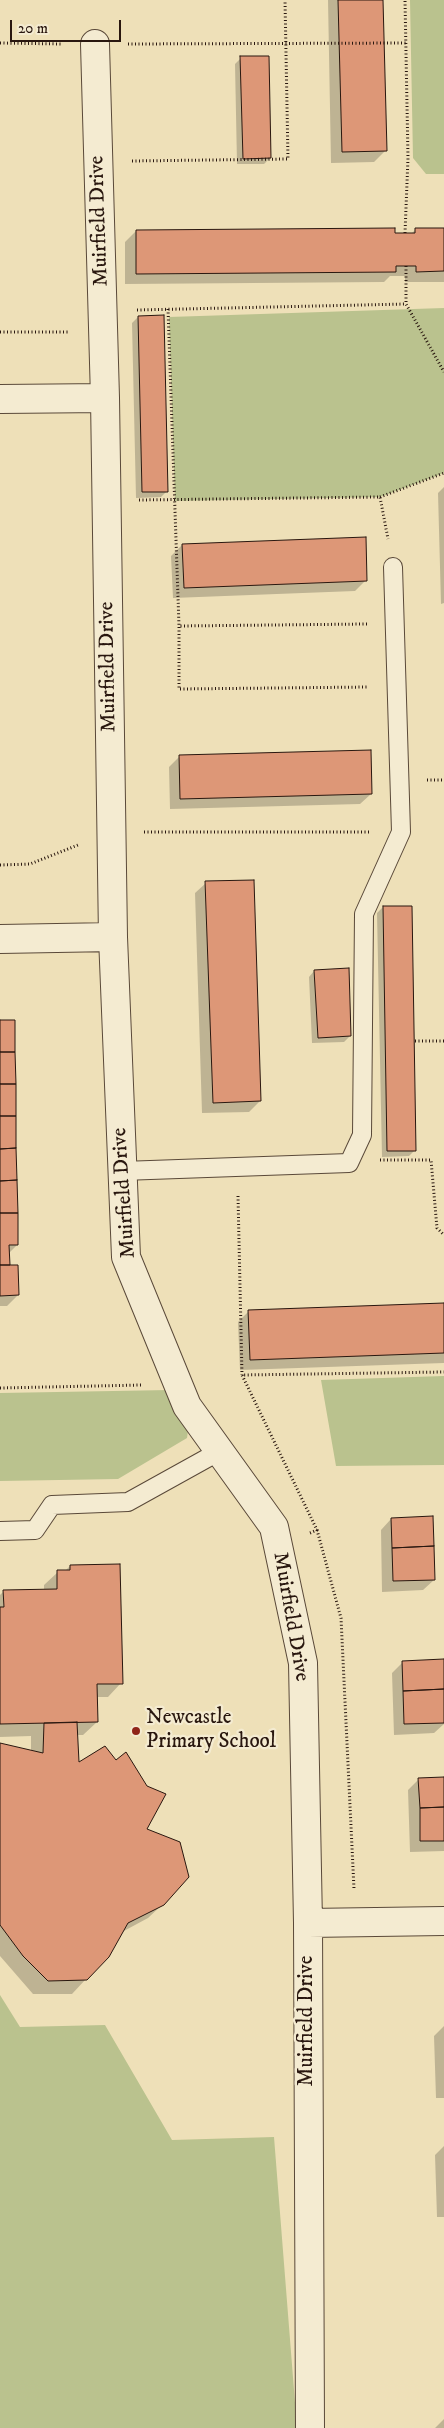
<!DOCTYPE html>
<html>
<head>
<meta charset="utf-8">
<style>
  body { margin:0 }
  #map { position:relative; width:444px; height:2428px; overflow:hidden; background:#eee0b8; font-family:"IM FELL DW Pica",serif }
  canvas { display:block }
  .scale { position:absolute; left:10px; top:20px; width:111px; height:22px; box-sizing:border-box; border:2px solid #29170f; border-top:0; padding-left:6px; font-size:15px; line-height:18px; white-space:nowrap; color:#29170f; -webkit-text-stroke:4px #f4ebd1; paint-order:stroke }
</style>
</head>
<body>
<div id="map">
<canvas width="444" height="2428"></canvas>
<div class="scale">20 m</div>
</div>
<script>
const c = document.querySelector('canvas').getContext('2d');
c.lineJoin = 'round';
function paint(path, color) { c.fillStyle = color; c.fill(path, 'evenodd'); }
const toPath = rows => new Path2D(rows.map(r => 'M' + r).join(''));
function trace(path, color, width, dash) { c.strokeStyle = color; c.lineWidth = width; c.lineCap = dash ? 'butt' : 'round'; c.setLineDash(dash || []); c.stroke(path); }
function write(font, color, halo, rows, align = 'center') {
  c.font = font + ' "IM FELL DW Pica",serif'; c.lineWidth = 4.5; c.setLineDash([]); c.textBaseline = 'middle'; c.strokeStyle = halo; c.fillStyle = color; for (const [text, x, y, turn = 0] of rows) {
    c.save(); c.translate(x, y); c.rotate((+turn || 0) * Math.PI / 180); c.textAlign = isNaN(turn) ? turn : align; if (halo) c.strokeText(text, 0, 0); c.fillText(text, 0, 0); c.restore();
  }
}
const green = toPath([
  [410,0,444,0,444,174,426,174,413,158],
  [444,308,444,473,380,497,175,501,169,317],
  [444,1376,444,1465,336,1466,321,1380],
  [170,1390,189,1424,187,1438,118,1479,0,1481,0,1393],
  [0,1995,20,2027,105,2025,172,2140,274,2137,297,2428,0,2428]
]);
const shadow = toPath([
  [328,0,381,0,385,151,374,162,331,163],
  [241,58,270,158,264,164,237,164,235,64],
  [416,229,444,229,444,282,405,282,405,276,390,276,384,282,125,284,125,242,136,231,393,234,411,234],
  [138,317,167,491,161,497,136,498,132,323],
  [444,487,444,603,441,604,438,493],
  [182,545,366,580,355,591,173,598,171,556],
  [180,756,371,794,360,804,170,809,169,767],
  [206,883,260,1101,249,1112,202,1113,195,893],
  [383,907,415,1150,409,1156,382,1157,377,913],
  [314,971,350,1036,344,1042,312,1043,309,977],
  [0,1021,17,1245,8,1254,8,1266,18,1295,7,1306,0,1306],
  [444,1304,444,1363,240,1370,238,1322,249,1311],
  [391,1519,434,1580,423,1590,382,1592,381,1530],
  [70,1566,121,1683,108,1697,96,1697,97,1722,83,1735,77,1735,78,1764,145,1830,163,1904,148,1918,122,1932,86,1979,72,1994,33,1994,0,1956,0,1744,31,1751,31,1736,0,1737,0,1595,4,1591,44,1590,44,1585,58,1572,65,1571],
  [403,1662,444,1690,444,1724,434,1733,394,1735,392,1673],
  [444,1778,444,1851,410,1852,408,1790,419,1779],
  [444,2026,444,2098,436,2098,434,2036],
  [444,2146,444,2217,437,2217,435,2155],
  [444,2419,444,2428,435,2428]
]);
const building = toPath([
  [338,0,383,0,387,151,342,152,338,0],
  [240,56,269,56,271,158,243,159,240,56],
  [395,228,395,233,415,233,415,228,444,228,444,271,416,272,416,266,396,266,396,272,136,274,136,230,395,228],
  [164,315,168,492,142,492,138,316,164,315],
  [366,537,367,581,184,588,182,544,366,537],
  [371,750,372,794,180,799,179,755,371,750],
  [254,880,261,1101,213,1103,205,881,254,880],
  [383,906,412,906,416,1151,387,1151,383,906],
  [349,968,351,1036,318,1038,314,970,349,968],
  [0,1020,15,1020,15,1052,0,1052,0,1020],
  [0,1052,15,1052,16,1084,0,1084,0,1052],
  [0,1084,16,1084,16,1116,0,1116,0,1084],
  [0,1116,16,1116,16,1148,0,1149,0,1116],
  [16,1148,17,1180,0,1181,0,1149,16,1148],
  [17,1180,18,1213,0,1213,0,1181,17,1180],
  [0,1213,18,1213,18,1245,9,1245,10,1265,0,1265,0,1213],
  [0,1265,18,1265,19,1295,0,1296,0,1265],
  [444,1303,444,1353,250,1360,248,1310,444,1303],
  [433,1516,434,1546,392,1548,391,1518,433,1516],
  [434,1546,435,1580,393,1581,392,1548,434,1546],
  [120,1564,123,1684,97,1684,98,1722,0,1724,0,1607,4,1607,3,1590,57,1589,57,1570,70,1570,70,1565,120,1564],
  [444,1659,444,1689,403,1691,402,1661,444,1659],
  [444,1689,444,1723,404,1724,403,1691,444,1689],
  [77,1722,79,1762,105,1746,116,1760,126,1752,147,1786,166,1794,147,1829,180,1842,189,1877,164,1905,128,1923,109,1957,87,1980,48,1981,23,1956,0,1925,0,1743,43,1753,44,1723,77,1722],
  [444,1777,444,1807,420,1808,418,1778,444,1777],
  [444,1807,444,1841,420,1841,420,1808,444,1807]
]);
const path = toPath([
  [0,43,62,44],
  [128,44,406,43],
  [132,161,288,159,285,0],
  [405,233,408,158,405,0],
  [406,266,406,304,444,372],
  [168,309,179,626],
  [137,310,406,304],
  [0,332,69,332],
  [380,497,444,473],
  [139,500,380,497,388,539],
  [367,624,179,626,179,689,369,687],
  [427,780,444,780],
  [144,832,370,832],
  [0,865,30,864,78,845],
  [415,1041,444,1041],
  [380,1160,431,1160,437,1228,444,1235],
  [238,1196,242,1375],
  [0,1388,142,1385],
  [317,1530,341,1618,354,1889],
  [310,1533,317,1530,242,1375,444,1372]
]);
const service = toPath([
  [122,1171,349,1163,362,1135,364,914,401,832,393,567],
  [0,1531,35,1530,52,1505,128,1502,220,1451]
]);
const minor = toPath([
  [95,44,105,398,113,937,126,1257,187,1406,274,1527,303,1663,308,1923,310,2428],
  [0,399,105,398],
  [0,939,113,937],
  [308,1923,444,1921]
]);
const markers = [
  [136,1731,5,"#8f2418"]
];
const streetNames = [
  ["Muirfield Drive",100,221,-92],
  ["Muirfield Drive",109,667,-91],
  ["Muirfield Drive",125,1193,-94],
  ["Muirfield Drive",290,1617,80],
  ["Muirfield Drive",308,2021,-90]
];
const poiNames = [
  ["Newcastle",146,1719],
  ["Primary School",146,1743]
];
paint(green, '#bac28e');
paint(shadow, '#0003');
paint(building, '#dd9777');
trace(building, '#29170f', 1);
trace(service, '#5a4939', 20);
trace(minor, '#5a4939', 30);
trace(path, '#29170f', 3, [1, 2.5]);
trace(service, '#f4ebd1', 18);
trace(minor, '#f4ebd1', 28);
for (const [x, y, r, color] of markers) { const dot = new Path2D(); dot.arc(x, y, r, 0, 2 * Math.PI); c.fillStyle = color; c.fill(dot); trace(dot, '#f4ebd1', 2); }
write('21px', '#29170f', '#f4ebd1', streetNames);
write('21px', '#29170f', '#f4ebd1', poiNames, 'left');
</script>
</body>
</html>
